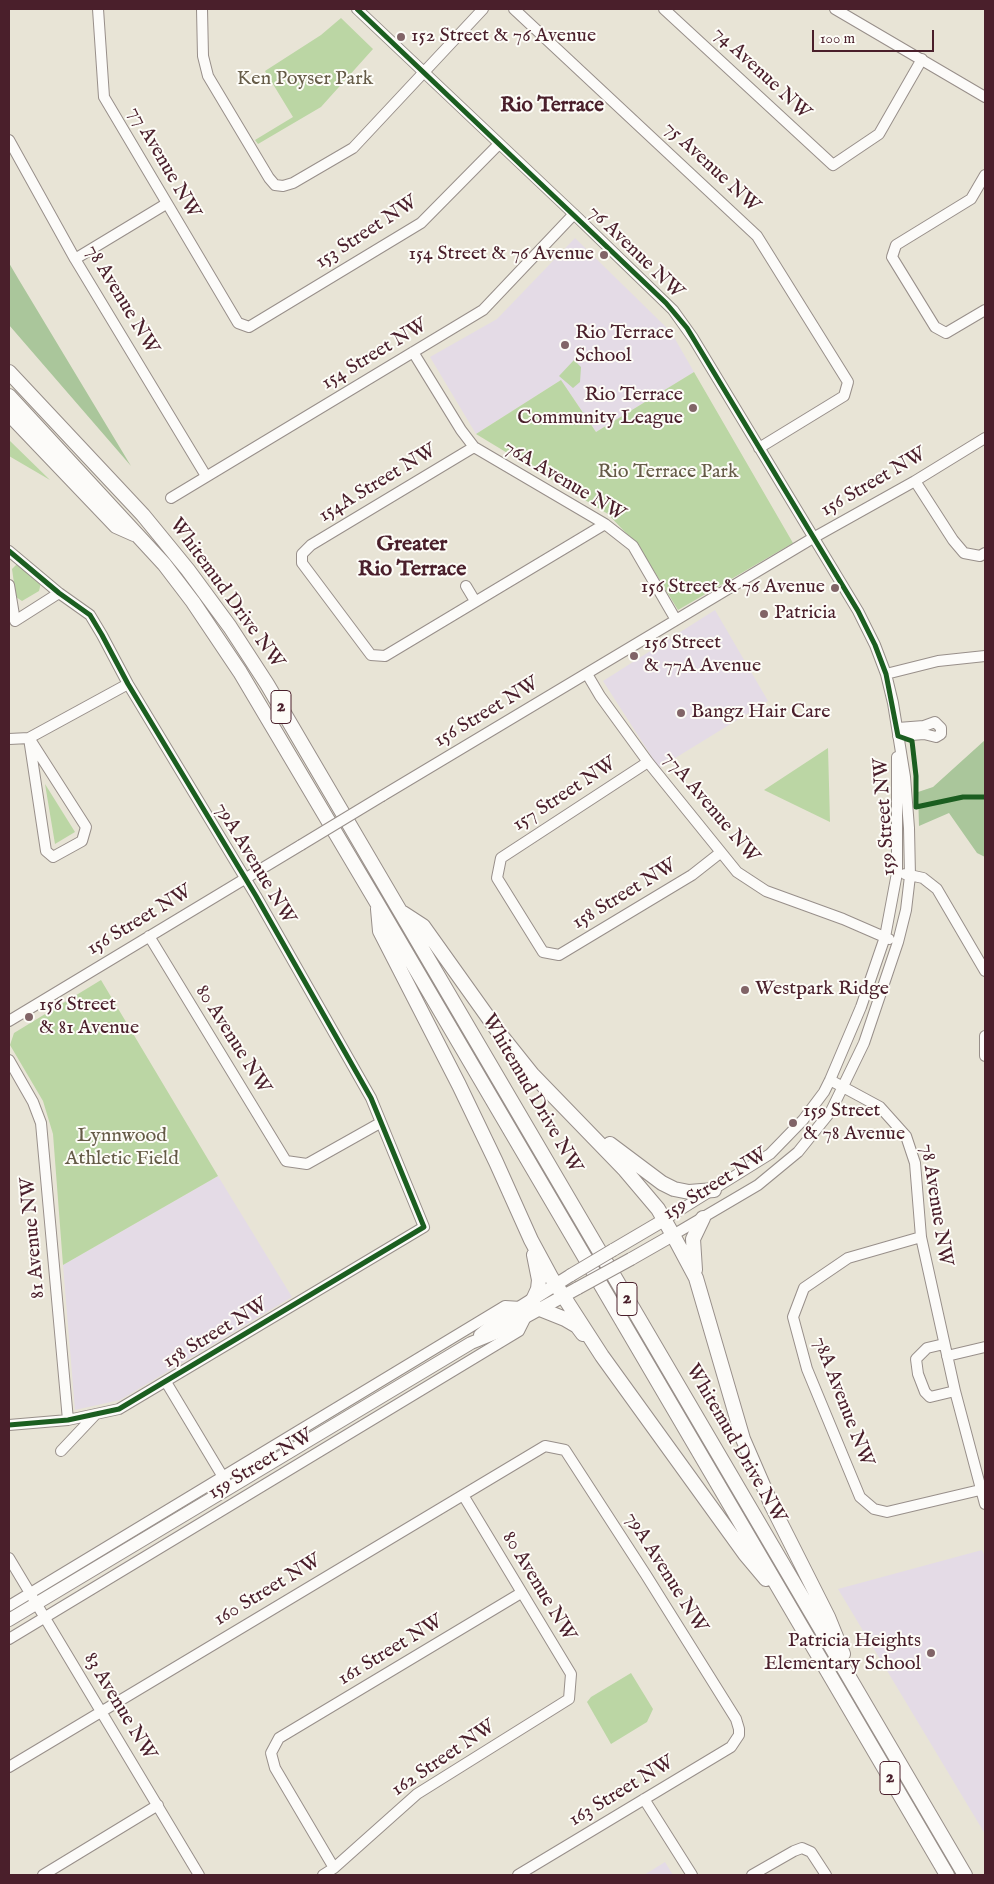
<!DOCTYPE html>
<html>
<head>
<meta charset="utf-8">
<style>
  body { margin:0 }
  #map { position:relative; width:994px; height:1884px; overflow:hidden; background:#e8e4d6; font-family:"IM FELL English",serif }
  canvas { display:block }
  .frame { position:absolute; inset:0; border:10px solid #4a1f2b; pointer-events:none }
  .scale { position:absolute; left:812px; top:30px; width:122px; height:22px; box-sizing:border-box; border:2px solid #4a1f2b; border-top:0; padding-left:6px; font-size:15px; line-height:18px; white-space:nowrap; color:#4a1f2b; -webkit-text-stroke:4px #fdfcf7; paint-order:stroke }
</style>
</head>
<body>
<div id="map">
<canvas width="994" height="1884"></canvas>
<div class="frame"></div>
<div class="scale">100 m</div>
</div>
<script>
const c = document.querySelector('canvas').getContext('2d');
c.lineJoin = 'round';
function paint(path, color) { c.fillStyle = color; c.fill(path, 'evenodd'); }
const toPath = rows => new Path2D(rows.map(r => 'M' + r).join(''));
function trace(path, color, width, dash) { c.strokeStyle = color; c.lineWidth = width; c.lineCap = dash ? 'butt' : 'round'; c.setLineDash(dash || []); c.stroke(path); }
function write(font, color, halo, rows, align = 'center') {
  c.font = font + ' "IM FELL English",serif'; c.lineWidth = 4; c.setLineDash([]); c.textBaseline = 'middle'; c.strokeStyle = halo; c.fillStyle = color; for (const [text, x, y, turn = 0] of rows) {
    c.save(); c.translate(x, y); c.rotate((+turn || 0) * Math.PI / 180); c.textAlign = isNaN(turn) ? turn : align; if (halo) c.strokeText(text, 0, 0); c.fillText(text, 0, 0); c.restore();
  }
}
const built = toPath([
  [575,238,671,332,694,372,596,432,561,380,476,434,430,357,497,319],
  [715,610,768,701,659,768,603,681],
  [218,1176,292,1297,120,1400,75,1410,63,1265],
  [982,1550,985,1557,985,1834,838,1589],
  [665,1862,673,1875,644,1875]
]);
const green = toPath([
  [341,18,373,49,321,107,258,144,255,140,293,117,265,71,321,35],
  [574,360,581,367,580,382,573,388,559,376],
  [694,372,793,543,678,610,640,548,608,514,476,434,561,380,596,432],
  [9,440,50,480,9,456],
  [21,564,41,583,39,591,22,601,16,597,12,569,16,565],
  [828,748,830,822,764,790],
  [45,784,75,832,55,844],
  [101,980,218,1176,63,1265,53,1134,43,1101,10,1045,14,1033],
  [631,1673,653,1709,647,1722,611,1744,587,1702,591,1697]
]);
const forest = toPath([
  [9,263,19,280,131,466,9,325],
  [985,740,985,857,977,853,949,813,919,826,918,792,933,787]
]);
const minor = toPath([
  [98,9,104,97,238,323,249,327,421,223,499,144],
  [202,9,203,56,208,76,269,178,275,185,283,186,293,183,353,148,483,9],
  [357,9,578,218,673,310,693,338,858,611,875,645,886,674,893,703,905,777,909,828,910,876,906,910,898,942,864,1043,831,1111,798,1152,758,1185,673,1235],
  [514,9,757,236,848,382,844,396,759,448],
  [664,9,833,165,879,134,922,59],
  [835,9,985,97],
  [9,140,75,259,206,476],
  [985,175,971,199,896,245,892,257,935,327,946,333,985,310],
  [75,259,166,204],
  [413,352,461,430,474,447,605,524,633,546,676,620],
  [474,447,311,545,302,554,302,563,371,655,385,656,605,524],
  [915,481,953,540,964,553,980,556,985,553],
  [171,498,483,310,574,214],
  [9,551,59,593,90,615,102,635,128,684,256,896,371,1098,424,1227,119,1409,68,1420,9,1425],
  [9,585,15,621,59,593],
  [466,586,475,601],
  [587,674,600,696,648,762,737,872,766,891,843,919,889,939],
  [886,674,938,661,985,656],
  [898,728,924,726,935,722,941,728,941,734,936,737,924,734,898,736],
  [29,738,86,827,82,841,53,857,46,851,29,738],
  [9,739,29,738,128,684],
  [648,762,501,858,497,878,543,952,559,955,692,875,720,853],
  [382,796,813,538,915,481,985,438],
  [905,874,923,878,937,889,985,971],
  [149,936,286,1161,307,1164,380,1123],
  [9,1021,301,845],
  [985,1036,985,1056],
  [9,1060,33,1102,41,1123,68,1420],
  [830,1080,880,1107,906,1136,915,1163,921,1237,955,1391,985,1504],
  [664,1220,770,1154,803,1120,824,1092,830,1080,861,1007,885,937,897,873,897,757],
  [921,1237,848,1258,804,1288,793,1317,807,1369,860,1497,874,1509,887,1512,980,1490],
  [944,1344,927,1348,916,1359,918,1374,925,1392,930,1397,955,1391],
  [947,1356,985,1347],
  [166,1382,226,1482],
  [61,1451,95,1415],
  [9,1558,199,1875],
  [9,1606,505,1306,521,1307],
  [9,1639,519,1331,526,1317],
  [9,1767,545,1446,565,1450,646,1575,736,1719,739,1729,739,1735,731,1747,518,1875],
  [644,1799,692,1875],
  [334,1868,275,1768,271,1753,279,1738,521,1593],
  [43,1875,158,1805],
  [323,1875,334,1868,417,1794,569,1699,571,1674,463,1495],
  [752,1875,794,1851,802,1848,811,1852,826,1875]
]);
const major = toPath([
  [613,1250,664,1220],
  [631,1259,673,1235],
  [480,1335,492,1325,571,1275],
  [9,1620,471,1343,498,1332,578,1288]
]);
const highway = toPath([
  [9,372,143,515,188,570,230,627,267,684,965,1875],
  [9,396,164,564,193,602,240,672,377,903,947,1875],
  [9,414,116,526,134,534],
  [378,909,380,931,459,1085,496,1162,531,1240,551,1277,602,1356,745,1554,766,1579],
  [403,913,423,926,500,1034,532,1074,625,1170,658,1209,673,1235,696,1278,743,1439,772,1506,828,1617,843,1654],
  [610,1144,662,1183,674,1189,689,1192,714,1190],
  [695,1270,693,1239,703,1218],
  [533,1300,538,1289,539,1280,534,1255],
  [540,1309,565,1319,577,1326,583,1334]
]);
const minorBridge = toPath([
  [301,845,382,796]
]);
const majorBridge = toPath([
  [571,1275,613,1250],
  [578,1288,631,1259]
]);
const cycleway = toPath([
  [357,9,666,303,687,328,858,611,875,645,886,674,898,736,912,741,916,776,916,807,963,797,985,797],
  [9,551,59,593,90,615,102,635,128,684,256,896,371,1098,424,1227,119,1409,68,1420,9,1425]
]);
const markers = [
  [401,37,5,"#816467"],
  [604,255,5,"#816467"],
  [565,345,5,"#816467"],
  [693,408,5,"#816467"],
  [835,588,5,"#816467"],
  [764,614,5,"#816467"],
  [634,656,5,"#816467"],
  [681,713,5,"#816467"],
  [745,990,5,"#816467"],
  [29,1017,5,"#816467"],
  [793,1123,5,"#816467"],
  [931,1653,5,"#816467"]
];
const shields = [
  [281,707,20],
  [627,1299,20],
  [890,1778,20]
];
const shieldNames = [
  ["2",281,707],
  ["2",627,1299],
  ["2",890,1778]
];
const poiNames = [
  ["152 Street & 76 Avenue",411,37],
  ["154 Street & 76 Avenue",594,255,"right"],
  ["Rio Terrace",575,334],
  ["School",575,357],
  ["Rio Terrace",683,396,"right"],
  ["Community League",683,419,"right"],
  ["156 Street & 76 Avenue",825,588,"right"],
  ["Patricia",774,614],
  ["156 Street",644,644],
  ["& 77A Avenue",644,667],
  ["Bangz Hair Care",691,713],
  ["Westpark Ridge",755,990],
  ["156 Street",39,1006],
  ["& 81 Avenue",39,1029],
  ["159 Street",803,1112],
  ["& 78 Avenue",803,1135],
  ["Patricia Heights",921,1642,"right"],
  ["Elementary School",921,1665,"right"]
];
const streetNames = [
  ["74 Avenue NW",761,74,43],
  ["77 Avenue NW",163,163,60],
  ["75 Avenue NW",711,168,43],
  ["153 Street NW",367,233,-33],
  ["76 Avenue NW",635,253,44],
  ["78 Avenue NW",121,300,59],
  ["154 Street NW",375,355,-31],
  ["76A Avenue NW",564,482,31],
  ["156 Street NW",874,483,-30],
  ["154A Street NW",378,484,-31],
  ["Whitemud Drive NW",226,594,54],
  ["156 Street NW",487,713,-31],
  ["157 Street NW",565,795,-33],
  ["77A Avenue NW",710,808,50],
  ["159 Street NW",886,817,-94],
  ["79A Avenue NW",254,864,59],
  ["158 Street NW",625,895,-31],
  ["156 Street NW",140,921,-31],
  ["80 Avenue NW",232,1040,58],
  ["Whitemud Drive NW",531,1094,60],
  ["159 Street NW",716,1185,-32],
  ["78 Avenue NW",935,1205,81],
  ["81 Avenue NW",34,1238,-95],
  ["158 Street NW",216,1334,-31],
  ["78A Avenue NW",842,1402,69],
  ["Whitemud Drive NW",735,1444,60],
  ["159 Street NW",261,1465,-31],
  ["79A Avenue NW",665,1573,58],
  ["80 Avenue NW",538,1587,59],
  ["160 Street NW",268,1591,-31],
  ["161 Street NW",391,1651,-31],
  ["83 Avenue NW",119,1707,59],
  ["162 Street NW",444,1759,-34],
  ["163 Street NW",622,1792,-31]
];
const parkNames = [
  ["Ken Poyser Park",305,80],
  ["Rio Terrace Park",668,473],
  ["Lynnwood",122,1137],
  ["Athletic Field",122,1160]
];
const neighbourhoodNames = [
  ["Rio Terrace",552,107]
];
const quarterNames = [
  ["Greater",412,545],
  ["Rio Terrace",412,570]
];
paint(built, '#e4dbe6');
paint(green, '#bbd6a4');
paint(forest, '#aac69b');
trace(minor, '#988f8a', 12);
trace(major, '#988f8a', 14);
trace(highway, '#988f8a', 16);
trace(minor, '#fcfbf9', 10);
trace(major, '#fcfbf9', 12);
trace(highway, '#fcfbf9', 14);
trace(minorBridge, '#988f8a', 12, []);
trace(majorBridge, '#988f8a', 14, []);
trace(minorBridge, '#fcfbf9', 10);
trace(majorBridge, '#fcfbf9', 12);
trace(cycleway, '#1b5e20', 5);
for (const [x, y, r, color] of markers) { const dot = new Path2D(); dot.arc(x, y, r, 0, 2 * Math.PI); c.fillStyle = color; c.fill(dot); trace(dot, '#fdfcf7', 2); }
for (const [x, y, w] of shields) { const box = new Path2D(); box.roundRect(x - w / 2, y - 16.5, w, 33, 4); c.fillStyle = '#fdfcf7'; c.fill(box); trace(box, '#4a1f2b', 1); }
write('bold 19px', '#4a1f2b', null, shieldNames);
write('20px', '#4a1f2b', '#fdfcf7', poiNames, 'left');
write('20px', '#4a1f2b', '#fdfcf7', streetNames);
write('20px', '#655b47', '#fdfcf7', parkNames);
write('bold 21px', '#4a1f2b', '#fdfcf7', neighbourhoodNames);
write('bold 22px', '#4a1f2b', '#fdfcf7', quarterNames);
</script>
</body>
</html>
